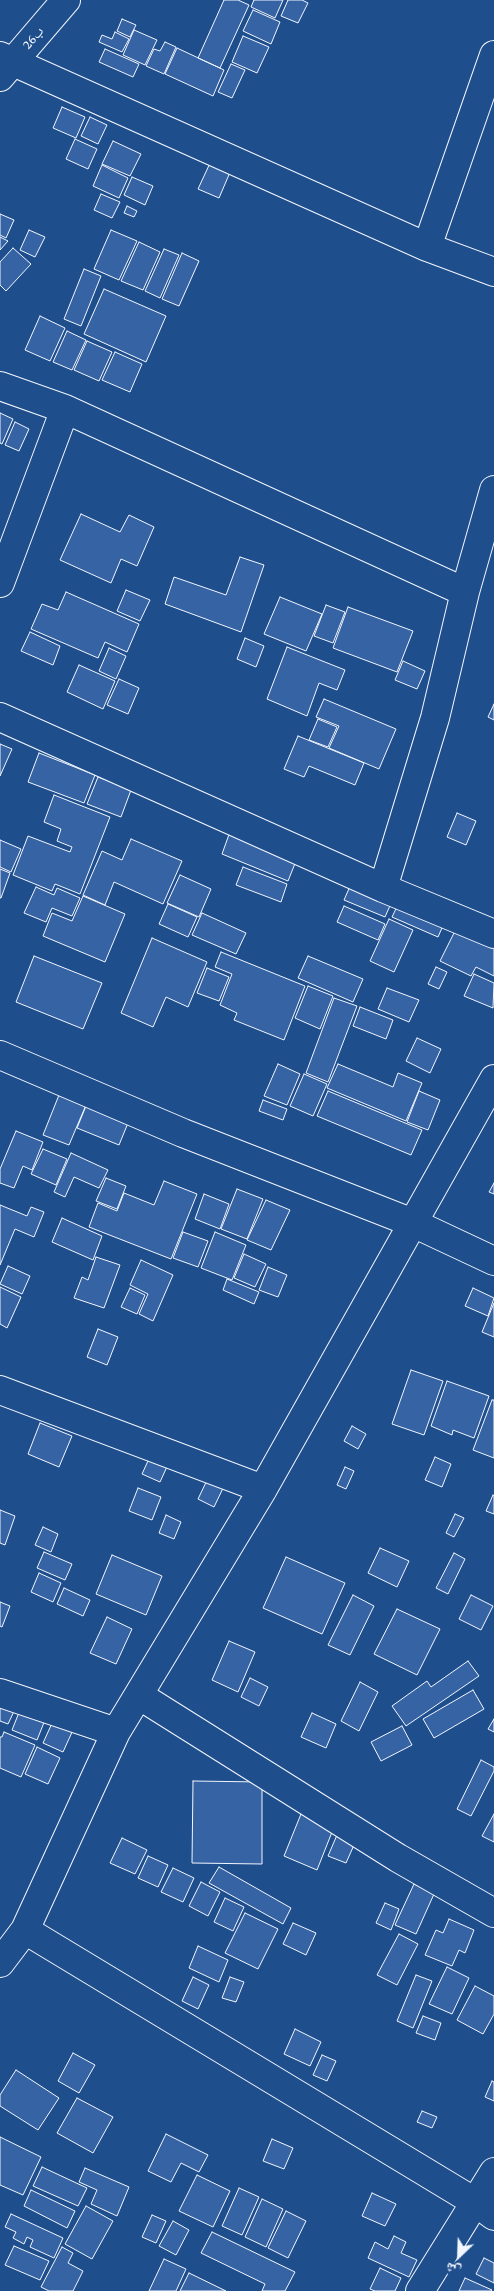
<!DOCTYPE html>
<html>
<head>
<meta charset="utf-8">
<style>
  body { margin:0 }
  #map { position:relative; width:494px; height:2291px; overflow:hidden; background:#1f4e8c; font-family:"Crimson Pro","Noto Naskh Arabic",serif }
  canvas { display:block }
  .north { position:absolute; left:434px; top:2231px; width:50px; height:50px; -webkit-text-stroke:4px #1f4e8c; paint-order:stroke; rotate:204deg; font-size:14px; font-weight:700; line-height:20px; text-align:center; color:#f2f6ff }
  .north::after { content:''; display:block; margin:auto; width:18px; height:22px; background:#f2f6ff; clip-path:polygon(50% 0,100% 100%,50% 72%,0 100%) }
</style>
</head>
<body>
<div id="map">
<canvas width="494" height="2291"></canvas>
<div class="north">ش</div>
</div>
<script>
const c = document.querySelector('canvas').getContext('2d');
c.lineJoin = 'round';
function paint(path, color) { c.fillStyle = color; c.fill(path, 'evenodd'); }
const toPath = rows => new Path2D(rows.map(r => 'M' + r).join(''));
function trace(path, color, width, dash) { c.strokeStyle = color; c.lineWidth = width; c.lineCap = dash ? 'butt' : 'round'; c.setLineDash(dash || []); c.stroke(path); }
function write(font, color, halo, rows, align = 'center') {
  c.font = font + ' "Crimson Pro","Noto Naskh Arabic",serif'; c.lineWidth = 4; c.setLineDash([]); c.textBaseline = 'middle'; c.strokeStyle = halo; c.fillStyle = color; for (const [text, x, y, turn = 0] of rows) {
    c.save(); c.translate(x, y); c.rotate((+turn || 0) * Math.PI / 180); c.textAlign = isNaN(turn) ? turn : align; if (halo) c.strokeText(text, 0, 0); c.fillText(text, 0, 0); c.restore();
  }
}
const building = toPath([
  [224,0,238,0,249,5,220,68,198,58,224,0],
  [254,0,283,0,275,18,251,7,254,0],
  [288,0,302,0,308,3,298,23,281,16,288,0],
  [253,10,280,22,271,44,243,31,253,10],
  [122,19,136,25,130,37,117,31,122,19],
  [134,30,157,40,145,65,123,55,134,30],
  [115,32,129,39,122,52,99,42,102,35,112,39,115,32],
  [243,36,269,47,257,73,232,62,243,36],
  [165,42,176,47,164,74,146,66,154,49,160,51,165,42],
  [177,48,224,70,213,96,165,74,177,48],
  [105,49,139,64,133,77,99,62,105,49],
  [231,64,245,70,232,98,218,92,231,64],
  [62,107,85,117,76,138,53,128,62,107],
  [90,117,107,125,98,144,81,136,90,117],
  [75,139,97,149,88,169,66,159,75,139],
  [113,141,141,154,130,176,102,164,113,141],
  [211,161,231,170,219,198,198,189,211,161],
  [102,165,128,178,119,198,93,186,102,165],
  [132,177,153,186,145,205,124,195,132,177],
  [101,194,120,202,112,218,94,210,101,194],
  [127,206,137,211,134,217,124,213,127,206],
  [0,214,14,220,6,238,0,235,0,214],
  [29,230,45,237,35,257,20,250,29,230],
  [111,230,137,241,119,280,94,269,111,230],
  [0,237,8,241,0,250,0,237],
  [139,242,160,252,143,290,121,281,139,242],
  [13,248,31,264,6,291,0,285,0,262,13,248],
  [164,249,179,255,160,298,145,291,164,249],
  [182,253,199,261,179,306,162,299,182,253],
  [84,269,101,276,81,326,64,319,84,269],
  [104,289,166,316,146,362,84,334,104,289],
  [40,316,65,328,50,361,25,350,40,316],
  [67,331,86,340,72,370,53,362,67,331],
  [87,341,112,352,99,381,74,370,87,341],
  [115,352,142,364,130,392,102,380,115,352],
  [0,413,13,419,2,444,0,443,0,413],
  [15,422,29,429,19,451,5,445,15,422],
  [81,514,120,532,129,515,154,527,137,566,121,559,111,583,60,560,81,514],
  [240,557,264,565,241,632,165,604,174,577,226,595,240,557],
  [126,590,150,600,140,621,117,611,126,590],
  [66,592,139,624,127,652,105,642,98,658,31,629,42,604,58,610,66,592],
  [280,597,322,614,306,651,264,634,280,597],
  [326,605,345,612,333,643,314,636,326,605],
  [348,607,413,631,397,672,333,648,348,607],
  [30,632,60,646,53,665,21,651,30,632],
  [245,638,264,646,256,667,237,659,245,638],
  [287,647,345,670,337,690,319,683,307,716,267,699,287,647],
  [109,648,126,656,116,679,99,671,109,648],
  [403,661,425,671,417,689,395,680,403,661],
  [79,665,115,681,103,709,67,692,79,665],
  [119,679,139,688,128,714,107,705,119,679],
  [324,699,396,729,379,769,329,748,339,726,316,717,324,699],
  [494,704,494,720,488,717,494,704],
  [318,719,337,727,328,747,309,740,318,719],
  [298,736,364,763,355,785,309,766,304,777,284,769,298,736],
  [0,744,12,749,0,776,0,744],
  [39,753,95,775,84,803,28,782,39,753],
  [98,777,131,790,121,817,87,804,98,777],
  [54,795,110,817,80,894,55,884,52,891,13,875,28,836,70,852,72,847,57,841,61,829,44,822,54,795],
  [457,813,476,821,466,845,447,837,457,813],
  [231,829,298,856,288,881,222,854,231,829],
  [131,839,182,861,163,904,114,882,105,905,83,895,102,851,122,860,131,839],
  [0,840,21,849,11,872,0,867,0,840],
  [243,867,287,884,281,902,236,885,243,867],
  [0,869,10,873,1,898,0,898,0,869],
  [180,875,211,889,199,917,167,903,180,875],
  [355,875,396,892,385,917,344,900,355,875],
  [36,887,54,895,57,888,80,898,72,916,52,908,46,922,24,913,36,887],
  [403,894,448,914,438,937,392,917,403,894],
  [83,896,125,914,105,962,43,936,52,913,72,921,83,896],
  [168,904,197,917,188,937,159,924,168,904],
  [344,906,385,924,378,940,337,922,344,906],
  [202,913,246,933,236,954,192,935,202,913],
  [389,919,413,930,394,972,370,961,389,919],
  [459,923,494,932,494,976,476,967,471,976,440,961,459,923],
  [152,938,207,962,188,1007,166,997,153,1027,121,1013,152,938],
  [221,952,305,986,284,1040,234,1020,237,1013,220,1005,232,974,215,967,221,952],
  [34,956,102,983,83,1029,16,1002,34,956],
  [308,956,363,979,353,1002,298,978,308,956],
  [436,967,447,972,439,989,428,984,436,967],
  [207,968,229,977,219,1001,197,993,207,968],
  [474,974,494,983,493,1008,464,996,474,974],
  [308,986,333,996,320,1029,295,1018,308,986],
  [387,988,419,1000,409,1022,378,1009,387,988],
  [334,998,357,1006,328,1082,306,1073,334,998],
  [360,1007,393,1020,386,1039,353,1026,360,1007],
  [417,1038,441,1049,430,1073,406,1061,417,1038],
  [278,1064,300,1074,287,1105,264,1096,278,1064],
  [338,1064,393,1087,398,1073,422,1083,406,1121,327,1088,338,1064],
  [304,1074,327,1084,313,1116,290,1106,304,1074],
  [328,1091,422,1130,411,1155,317,1116,328,1091],
  [419,1091,440,1100,428,1130,407,1122,419,1091],
  [59,1095,86,1105,69,1145,43,1135,59,1095],
  [263,1100,287,1109,283,1120,259,1111,263,1100],
  [86,1106,128,1123,119,1145,77,1128,86,1106],
  [16,1131,43,1142,32,1170,23,1166,14,1188,0,1183,0,1169,16,1131],
  [43,1149,67,1159,56,1185,31,1174,43,1149],
  [71,1153,108,1170,99,1188,74,1177,65,1197,54,1192,71,1153],
  [106,1178,126,1186,117,1209,96,1201,106,1178],
  [164,1181,197,1194,171,1259,89,1227,98,1203,117,1211,124,1193,154,1205,164,1181],
  [494,1183,494,1194,489,1192,494,1183],
  [237,1189,263,1199,247,1239,221,1229,237,1189],
  [204,1194,229,1204,220,1229,195,1219,204,1194],
  [266,1200,290,1210,271,1250,247,1240,266,1200],
  [0,1205,27,1216,31,1207,44,1212,34,1237,15,1229,0,1265,0,1205],
  [62,1218,102,1236,93,1260,52,1242,62,1218],
  [183,1232,208,1241,198,1267,173,1258,183,1232],
  [215,1232,246,1245,232,1280,201,1268,215,1232],
  [244,1254,266,1264,255,1287,234,1278,244,1254],
  [96,1257,120,1265,104,1308,74,1298,82,1277,88,1280,96,1257],
  [141,1260,173,1275,153,1321,139,1314,148,1294,130,1285,141,1260],
  [8,1266,30,1276,22,1294,0,1284,8,1266],
  [268,1267,287,1275,278,1297,259,1290,268,1267],
  [227,1279,259,1292,254,1304,223,1290,227,1279],
  [0,1287,21,1297,7,1328,0,1324,0,1287],
  [130,1288,145,1295,137,1314,121,1307,130,1288],
  [473,1288,494,1298,488,1316,465,1306,473,1288],
  [494,1303,494,1337,482,1332,494,1303],
  [98,1329,118,1337,107,1365,87,1357,98,1329],
  [411,1370,443,1381,424,1435,392,1424,411,1370],
  [447,1381,489,1396,474,1438,453,1430,452,1435,431,1426,447,1381],
  [492,1400,494,1400,494,1458,473,1450,492,1400],
  [40,1423,72,1436,59,1467,28,1454,40,1423],
  [352,1426,366,1434,358,1449,344,1441,352,1426],
  [153,1450,171,1458,160,1482,142,1474,153,1450],
  [435,1457,451,1464,442,1487,425,1480,435,1457],
  [345,1467,354,1471,346,1489,337,1485,345,1467],
  [210,1474,226,1482,214,1507,198,1499,210,1474],
  [138,1488,161,1497,152,1520,129,1511,138,1488],
  [493,1495,494,1496,494,1514,486,1511,493,1495],
  [0,1510,15,1516,5,1545,0,1543,0,1510],
  [455,1514,464,1518,454,1537,446,1533,455,1514],
  [166,1515,181,1522,174,1539,159,1533,166,1515],
  [43,1527,58,1534,51,1552,35,1545,43,1527],
  [380,1548,409,1561,397,1587,368,1573,380,1548],
  [44,1552,72,1564,65,1580,37,1568,44,1552],
  [454,1553,465,1559,448,1594,436,1588,454,1553],
  [112,1555,162,1576,146,1615,96,1594,112,1555],
  [286,1557,345,1583,322,1634,263,1608,286,1557],
  [39,1573,61,1583,53,1602,31,1592,39,1573],
  [64,1588,90,1600,83,1616,57,1604,64,1588],
  [353,1595,374,1606,350,1655,328,1645,353,1595],
  [471,1595,493,1606,481,1630,459,1619,471,1595],
  [0,1602,10,1606,2,1627,0,1626,0,1602],
  [397,1609,440,1629,417,1675,374,1654,397,1609],
  [107,1617,132,1629,116,1664,90,1653,107,1617],
  [229,1641,255,1652,238,1692,212,1680,229,1641],
  [468,1661,479,1676,406,1726,392,1706,427,1681,431,1687,468,1661],
  [250,1678,268,1687,259,1706,241,1697,250,1678],
  [360,1682,378,1692,359,1731,341,1721,360,1682],
  [473,1690,484,1709,434,1738,423,1719,473,1690],
  [0,1697,17,1705,8,1724,0,1721,0,1697],
  [22,1705,47,1715,37,1740,12,1730,22,1705],
  [312,1713,336,1724,326,1748,301,1737,312,1713],
  [494,1719,494,1732,488,1729,494,1719],
  [53,1721,73,1730,63,1752,43,1743,53,1721],
  [402,1726,412,1745,381,1761,371,1742,402,1726],
  [4,1732,35,1745,21,1777,0,1768,0,1737,2,1737,4,1732],
  [37,1747,60,1758,48,1784,25,1774,37,1747],
  [481,1760,494,1767,494,1771,471,1816,457,1809,481,1760],
  [193,1781,262,1782,262,1864,192,1863,193,1781],
  [301,1814,334,1827,317,1870,284,1856,301,1814],
  [494,1814,494,1842,482,1836,494,1814],
  [340,1828,358,1836,346,1863,328,1856,340,1828],
  [122,1838,147,1850,135,1874,110,1863,122,1838],
  [148,1856,168,1865,158,1887,138,1878,148,1856],
  [219,1867,291,1908,283,1924,209,1883,219,1867],
  [173,1868,194,1878,183,1902,161,1892,173,1868],
  [201,1882,220,1892,208,1916,189,1906,201,1882],
  [414,1884,434,1894,416,1934,395,1925,414,1884],
  [225,1898,244,1907,233,1931,214,1922,225,1898],
  [385,1903,399,1909,391,1930,376,1923,385,1903],
  [245,1913,278,1929,258,1969,225,1953,245,1913],
  [449,1919,474,1930,465,1953,459,1950,452,1966,425,1955,436,1930,443,1933,449,1919],
  [293,1923,316,1933,306,1955,283,1944,293,1923],
  [399,1934,418,1944,397,1985,377,1975,399,1934],
  [198,1946,228,1960,219,1982,189,1968,198,1946],
  [447,1967,469,1978,452,2014,429,2004,447,1967],
  [416,1975,432,1981,413,2028,397,2021,416,1975],
  [193,1977,209,1985,198,2009,182,2001,193,1977],
  [230,1977,244,1982,236,2002,222,1998,230,1977],
  [475,1986,494,1996,494,2014,483,2034,457,2020,475,1986],
  [423,2016,441,2023,435,2040,416,2033,423,2016],
  [295,2029,321,2042,310,2066,284,2054,295,2029],
  [73,2053,95,2065,79,2093,58,2081,73,2053],
  [322,2055,336,2061,327,2081,313,2075,322,2055],
  [16,2070,59,2098,38,2130,0,2106,0,2095,16,2070],
  [492,2081,494,2082,494,2101,485,2097,492,2081],
  [77,2098,113,2117,93,2153,57,2133,77,2098],
  [422,2111,437,2117,432,2128,417,2122,422,2111],
  [166,2134,208,2155,199,2172,181,2163,171,2182,148,2171,166,2134],
  [0,2137,41,2157,23,2195,0,2185,0,2137],
  [272,2139,293,2148,284,2169,263,2161,272,2139],
  [42,2167,87,2188,78,2206,33,2186,42,2167],
  [85,2168,129,2187,117,2216,91,2204,97,2190,79,2182,85,2168],
  [197,2175,230,2191,213,2227,179,2211,197,2175],
  [239,2188,259,2197,242,2235,222,2226,239,2188],
  [31,2190,75,2211,67,2228,24,2206,31,2190],
  [372,2193,396,2204,385,2226,362,2216,372,2193],
  [262,2199,283,2209,266,2247,245,2237,262,2199],
  [86,2206,113,2221,92,2259,65,2244,86,2206],
  [286,2211,306,2221,288,2258,268,2248,286,2211],
  [11,2214,63,2238,54,2258,30,2247,33,2240,27,2237,24,2244,13,2238,16,2232,5,2227,11,2214],
  [152,2215,166,2221,156,2243,142,2237,152,2215],
  [173,2221,189,2230,176,2255,159,2246,173,2221],
  [212,2232,295,2272,285,2291,262,2291,265,2284,201,2253,212,2232],
  [394,2236,406,2242,401,2253,417,2260,409,2277,368,2258,375,2242,388,2249,394,2236],
  [14,2246,49,2261,40,2280,5,2265,14,2246],
  [62,2247,73,2253,68,2263,83,2271,73,2291,49,2291,41,2287,62,2247],
  [484,2258,494,2263,494,2283,476,2274,484,2258],
  [164,2259,186,2269,176,2291,149,2291,164,2259],
  [380,2268,401,2278,395,2291,375,2291,370,2289,380,2268],
  [189,2273,226,2291,180,2291,189,2273],
  [465,2278,492,2290,491,2291,459,2291,465,2278]
]);
const minor = toPath([
  [0,56,427,247,494,272],
  [427,247,494,55],
  [0,386,65,409,465,592],
  [0,583,65,409],
  [0,717,383,888,494,934],
  [383,888,435,718,465,592,494,490],
  [0,1055,183,1133,413,1223,494,1261],
  [0,1390,263,1489],
  [0,1693,116,1732],
  [140,1696,398,1858,494,1913],
  [25,1930,475,2202,494,2216],
  [0,1963,25,1930,116,1732,263,1489,494,1079],
  [420,2291,494,2172]
]);
const highway = toPath([
  [0,77,66,0]
]);
const streetNames = [
  ["26ب",33,38,-49]
];
paint(building, '#3563a3');
trace(building, '#f2f6ff', 1);
trace(minor, '#f2f6ff', 30);
trace(highway, '#f2f6ff', 30);
trace(minor, '#1f4e8c', 28);
trace(highway, '#1f4e8c', 28);
write('14px', '#f2f6ff', '#1f4e8c', streetNames);
</script>
</body>
</html>
